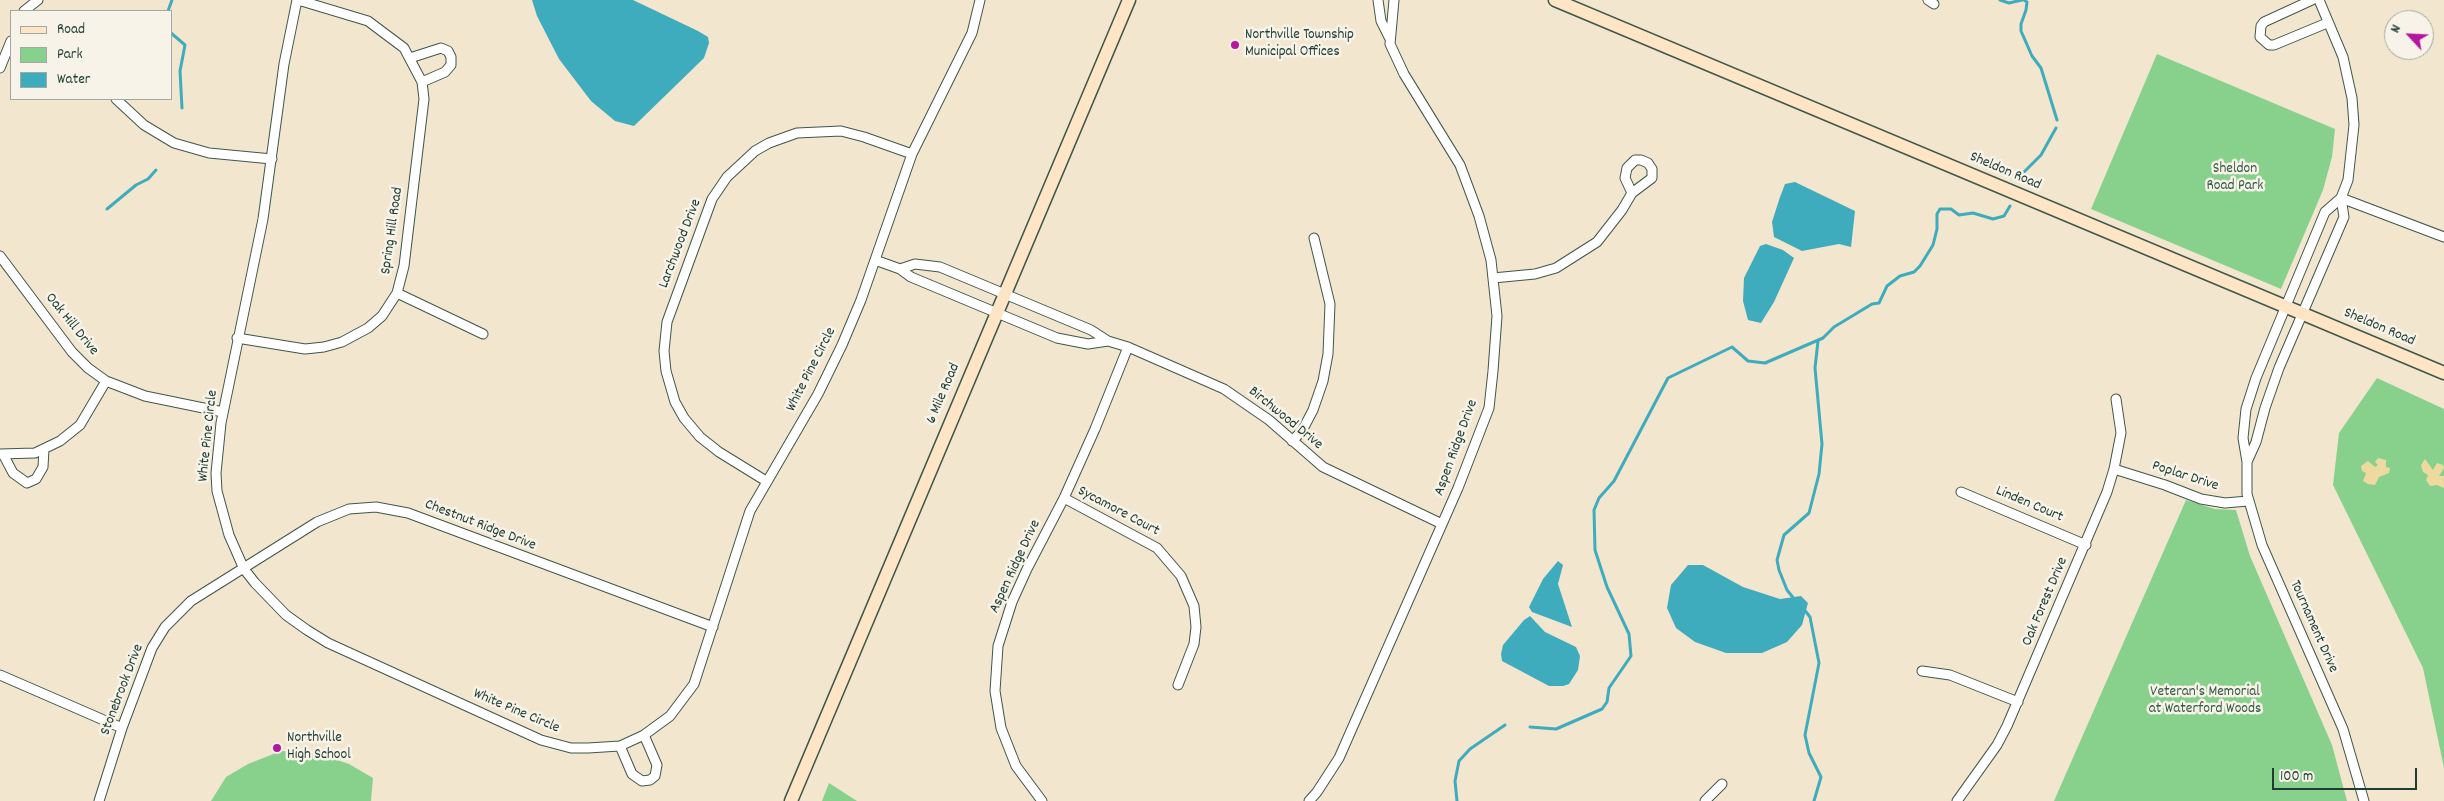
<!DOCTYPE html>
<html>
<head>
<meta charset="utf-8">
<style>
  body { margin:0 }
  #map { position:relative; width:2444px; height:801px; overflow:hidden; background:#f3e6cf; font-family:Dekko,sans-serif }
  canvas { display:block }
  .legend { position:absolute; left:10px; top:10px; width:162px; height:90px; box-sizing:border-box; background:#f7f3e8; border:1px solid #a1aaa0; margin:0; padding:6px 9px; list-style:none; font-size:15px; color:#1f3d34 }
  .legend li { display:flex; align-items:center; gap:10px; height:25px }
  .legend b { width:25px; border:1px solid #a1aaa0 }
  .north { position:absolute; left:2384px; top:10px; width:50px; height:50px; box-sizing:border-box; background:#f7f3e8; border:1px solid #a1aaa0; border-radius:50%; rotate:295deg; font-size:14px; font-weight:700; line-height:20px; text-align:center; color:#1f3d34 }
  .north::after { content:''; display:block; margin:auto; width:18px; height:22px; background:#b5179e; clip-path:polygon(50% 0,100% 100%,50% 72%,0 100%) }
  .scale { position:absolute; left:2272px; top:768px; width:145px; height:22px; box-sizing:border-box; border:2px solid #1f3d34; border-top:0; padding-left:6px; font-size:15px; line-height:18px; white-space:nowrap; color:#1f3d34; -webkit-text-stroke:4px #f7f3e8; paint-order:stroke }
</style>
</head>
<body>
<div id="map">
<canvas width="2444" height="801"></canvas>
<ul class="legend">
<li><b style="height:6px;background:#fee5c5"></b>Road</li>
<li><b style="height:14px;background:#87d18d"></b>Park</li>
<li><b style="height:14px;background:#3eacbd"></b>Water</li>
</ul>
<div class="north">N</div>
<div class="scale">100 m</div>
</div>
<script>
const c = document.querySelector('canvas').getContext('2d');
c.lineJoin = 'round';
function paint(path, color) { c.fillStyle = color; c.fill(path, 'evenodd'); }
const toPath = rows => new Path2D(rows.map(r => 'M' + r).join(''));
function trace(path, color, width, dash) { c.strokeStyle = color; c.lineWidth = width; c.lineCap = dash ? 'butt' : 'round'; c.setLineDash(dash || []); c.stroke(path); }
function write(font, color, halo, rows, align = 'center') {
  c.font = font + ' Dekko,sans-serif'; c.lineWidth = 5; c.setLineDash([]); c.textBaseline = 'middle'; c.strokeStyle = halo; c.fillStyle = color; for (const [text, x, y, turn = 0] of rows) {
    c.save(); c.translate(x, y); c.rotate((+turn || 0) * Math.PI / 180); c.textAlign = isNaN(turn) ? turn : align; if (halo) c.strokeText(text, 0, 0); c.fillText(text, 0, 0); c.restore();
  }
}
const green = toPath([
  [2157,54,2335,129,2332,157,2323,190,2281,289,2091,209],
  [2377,378,2444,409,2444,768,2423,668,2333,485,2339,433],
  [2186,500,2215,509,2236,510,2250,556,2332,745,2347,801,2054,801],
  [281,751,316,753,349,764,373,778,371,801,211,801,226,777,248,764],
  [829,783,857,801,822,801]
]);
const sand = toPath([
  [2378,458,2386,460,2386,467,2390,468,2389,473,2379,477,2375,485,2368,484,2363,481,2366,473,2362,471,2361,466,2368,461,2375,467,2378,465,2375,462],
  [2425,459,2433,470,2437,463,2443,465,2444,468,2439,476,2444,476,2444,488,2437,485,2430,486,2426,480,2428,475,2423,472,2421,465]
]);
const water = toPath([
  [532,0,633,0,698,31,708,37,709,43,704,58,634,126,615,121,591,101,559,59,537,16],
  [1795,182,1855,211,1851,247,1839,244,1802,251,1774,237,1772,222,1780,197,1785,184],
  [1766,244,1783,250,1794,258,1774,302,1761,323,1748,320,1743,301,1744,278,1760,246],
  [1558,561,1563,565,1558,584,1572,627,1532,612,1529,607,1543,579],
  [1688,565,1703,565,1743,587,1780,599,1801,596,1808,603,1802,625,1787,642,1762,653,1726,653,1695,642,1676,628,1667,608,1671,585],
  [1530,616,1545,632,1576,647,1580,656,1578,670,1569,684,1563,686,1549,686,1502,661,1501,654,1503,645,1524,620]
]);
const stream = toPath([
  [2000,0,2009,3,2022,0],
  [2024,0,2027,2,2026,10,2021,24,2021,31,2032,56,2041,68,2057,120],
  [168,11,172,0],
  [171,33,185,45,180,71,182,108],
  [2020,176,2041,155,2056,128],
  [107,209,136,185,148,179,156,170],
  [1795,600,1787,590,1779,570,1777,560,1784,535,1809,513,1819,474,1822,444,1815,368,1818,341],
  [1803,608,1810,617,1819,663,1805,735,1809,753,1821,777,1814,801],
  [1530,727,1556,729,1602,709,1607,702,1609,688,1631,656,1629,634,1607,587,1595,550,1594,510,1599,498,1614,481,1668,378,1732,347,1748,361,1765,363,1823,338,1834,327,1872,304,1879,303,1887,286,1900,276,1914,272,1920,266,1933,245,1937,229,1937,214,1940,209,1951,209,1959,215,1973,213,1993,219,2004,216,2010,206],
  [1457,801,1455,781,1459,761,1470,749,1505,725]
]);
const street = toPath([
  [297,0,284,64,263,219,221,423,216,473,217,491,229,535,244,569,255,583,286,615,307,630,328,643,541,740,571,748,588,748,620,746,644,735,670,716,694,684,750,511,818,394,842,345,861,300,912,154,972,33,980,0],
  [1378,0,1381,21,1389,37],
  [1928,0,1934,4],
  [2312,0,2264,22,2261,26,2260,37,2269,45,2274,45,2327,23],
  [2319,0,2343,57,2352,98,2354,125,2348,180,2341,198,2325,212,2256,378,2246,409,2243,438,2247,462,2247,494,2262,545,2343,729,2364,801],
  [24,11,38,0],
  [410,58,441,48,448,51,451,57,451,65,445,72,422,82],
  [0,68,11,41],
  [116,99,144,125,174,143,209,153,272,159],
  [2341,198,2444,237],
  [0,256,72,352,88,368,106,381,145,396,223,412],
  [875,260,900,269,911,277,1057,338,1088,344,1108,341],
  [900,269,915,264,940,267,1091,330,1108,341,1128,347,1224,389,1269,420,1323,467,1442,524],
  [1493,278,1535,274,1556,268,1597,242,1622,210,1632,193,1652,178,1652,169,1648,163,1641,160,1635,160,1627,168,1625,178,1632,193],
  [397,293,483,334],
  [237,338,305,349,324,347,342,342,368,328,382,316,397,293,404,266,424,99,422,82,404,48,368,21,298,0],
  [1292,441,1302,431,1313,410,1323,381,1328,354,1330,304,1314,238],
  [0,454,35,453,60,441,80,425,106,381],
  [3,454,13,473,27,483,36,479,43,467,44,449],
  [2247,462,2256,442,2265,408,2279,368,2344,217,2341,198],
  [2114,469,2165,485,2201,499,2225,503,2248,501],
  [766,481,719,452,700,437,684,418,675,402,666,371,664,351,667,322,712,199,727,177,755,151,769,143,797,133,841,131,864,137,912,154],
  [1961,492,2086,545],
  [1064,498,1157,548,1181,576,1194,606,1196,627,1194,644,1178,685],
  [1922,671,1950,675,2018,702],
  [0,675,122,728],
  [620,746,632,774,642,781,650,780,655,776,657,765,644,735],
  [99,801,122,728,152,648,165,627,191,601,317,522,349,509,376,507,408,513,713,627],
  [1042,801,1016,766,1001,728,995,691,998,646,1012,602,1027,569,1064,498,1095,429,1128,347],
  [1309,801,1317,792,1339,758,1458,488,1489,408,1493,371,1497,316,1491,260,1479,216,1460,165,1404,74,1390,44,1394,0],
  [1705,801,1722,784],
  [1957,801,1997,745,2007,726,2107,492,2114,469,2121,433,2116,399]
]);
const secondary = toPath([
  [1555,0,2444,373],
  [791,801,1129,0]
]);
const markers = [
  [1235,45,5,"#b5179e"],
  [277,748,5,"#b5179e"]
];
const poiNames = [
  ["Northville Township",1245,36],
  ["Municipal Offices",1245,53],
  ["Northville",287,739],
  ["High School",287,756]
];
const parkNames = [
  ["Sheldon",2235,170],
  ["Road Park",2235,187],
  ["Veteran's Memorial",2205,693],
  ["at Waterford Woods",2205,710]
];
const streetNames = [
  ["Sheldon Road",2005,172,23],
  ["Spring Hill Road",393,231,-82],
  ["Larchwood Drive",681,244,-69],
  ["Oak Hill Drive",71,325,51],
  ["Sheldon Road",2379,328,23],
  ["White Pine Circle",812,370,-63],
  ["6 Mile Road",944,394,-67],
  ["Birchwood Drive",1285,419,39],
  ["White Pine Circle",209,436,-84],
  ["Aspen Ridge Drive",1457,448,-70],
  ["Poplar Drive",2185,477,18],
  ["Linden Court",2029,505,23],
  ["Sycamore Court",1118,512,28],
  ["Chestnut Ridge Drive",480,526,21],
  ["Aspen Ridge Drive",1016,567,-65],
  ["Oak Forest Drive",2046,602,-67],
  ["Tournament Drive",2313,627,66],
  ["Stonebrook Drive",123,690,-69],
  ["White Pine Circle",516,712,23]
];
paint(green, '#87d18d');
paint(sand, '#eeda9e');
paint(water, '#3eacbd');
trace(stream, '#3eacbd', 3);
trace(street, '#3f564b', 11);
trace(secondary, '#3f564b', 15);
trace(street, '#fff', 9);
trace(secondary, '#fee5c5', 12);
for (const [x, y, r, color] of markers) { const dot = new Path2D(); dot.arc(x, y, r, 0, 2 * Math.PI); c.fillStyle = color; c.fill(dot); trace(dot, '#f7f3e8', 2); }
write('15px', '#1f3d34', '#f7f3e8', poiNames, 'left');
write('15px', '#345b46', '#f7f3e8', parkNames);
write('15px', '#1f3d34', '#f7f3e8', streetNames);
</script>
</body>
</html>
